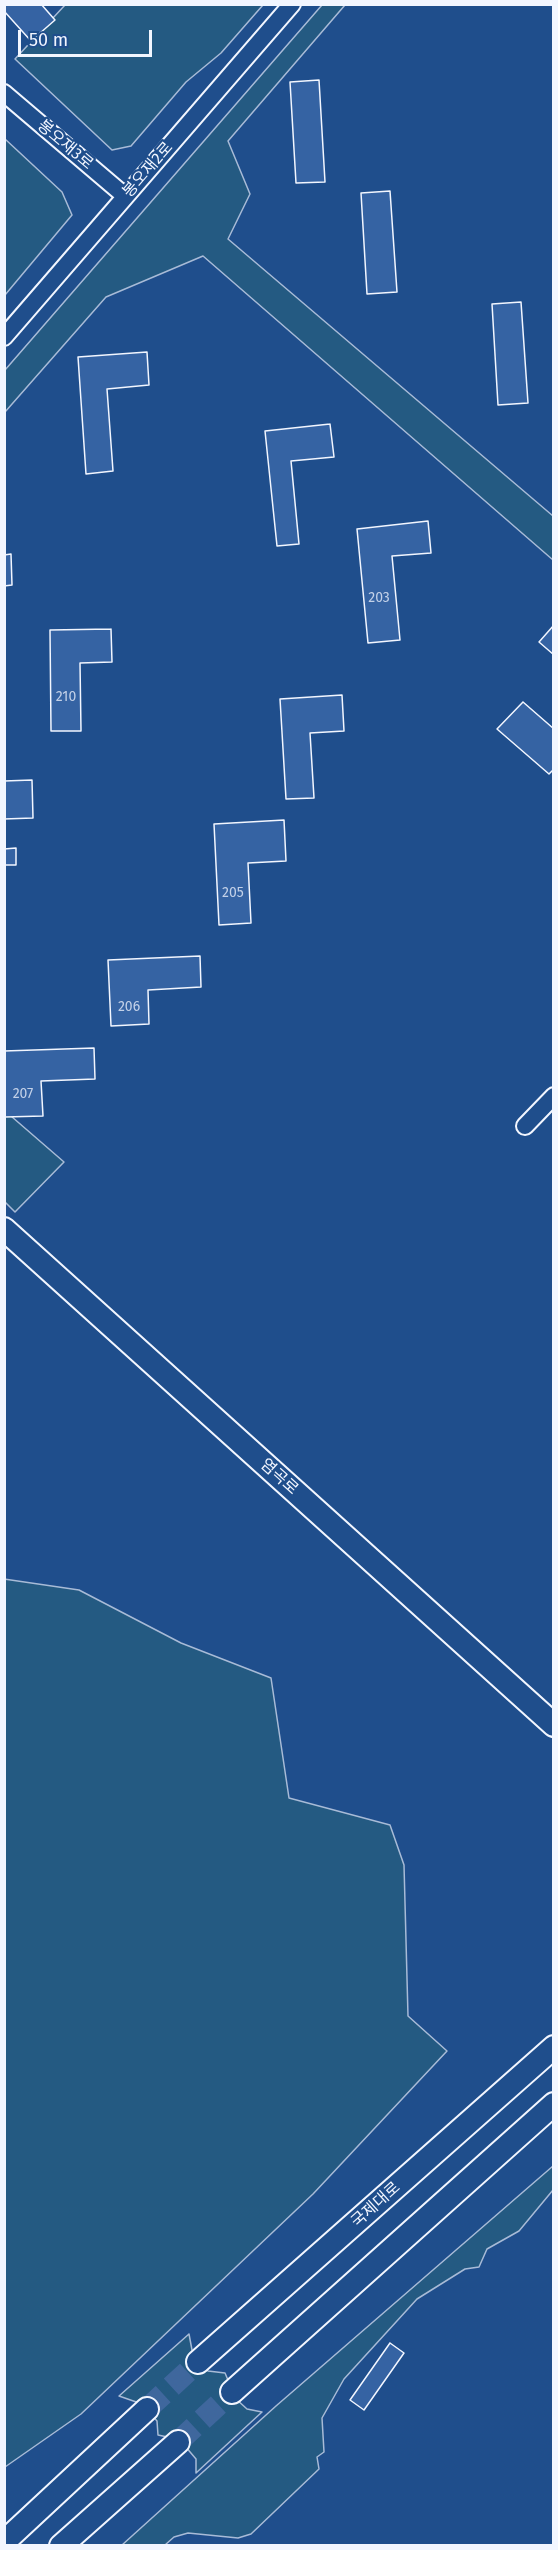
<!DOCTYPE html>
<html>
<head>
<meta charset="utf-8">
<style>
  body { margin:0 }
  #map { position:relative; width:558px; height:2550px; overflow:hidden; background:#1f4e8c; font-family:"Fira Sans",sans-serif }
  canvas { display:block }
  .frame { position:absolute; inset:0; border:6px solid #f2f6ff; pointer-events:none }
  .scale { position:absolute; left:18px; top:30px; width:134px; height:27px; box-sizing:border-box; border:3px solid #f2f6ff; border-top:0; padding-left:8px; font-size:18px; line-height:21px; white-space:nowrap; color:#f2f6ff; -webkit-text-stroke:4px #1f4e8c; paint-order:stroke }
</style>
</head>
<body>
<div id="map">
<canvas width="558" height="2550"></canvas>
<div class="frame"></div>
<div class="scale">50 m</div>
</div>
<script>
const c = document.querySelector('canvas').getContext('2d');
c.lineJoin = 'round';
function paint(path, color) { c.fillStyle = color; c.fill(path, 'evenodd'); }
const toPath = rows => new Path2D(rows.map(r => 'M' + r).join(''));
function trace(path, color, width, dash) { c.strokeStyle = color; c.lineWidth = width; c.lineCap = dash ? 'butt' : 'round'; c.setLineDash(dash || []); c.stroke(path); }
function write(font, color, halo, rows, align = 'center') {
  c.font = font + ' "Fira Sans","Noto Sans KR",sans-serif'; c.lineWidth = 4.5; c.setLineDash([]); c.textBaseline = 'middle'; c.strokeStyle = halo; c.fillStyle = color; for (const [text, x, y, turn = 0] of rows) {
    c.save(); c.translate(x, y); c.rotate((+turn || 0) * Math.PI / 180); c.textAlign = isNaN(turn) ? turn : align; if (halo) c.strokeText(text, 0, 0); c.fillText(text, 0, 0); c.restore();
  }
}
const green = toPath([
  [65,5,263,5,221,53,186,82,131,146,112,150,15,59,65,5],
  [322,5,345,5,228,141,250,194,228,239,553,516,553,560,203,256,106,297,5,412,5,370,322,5],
  [5,139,62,192,72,215,5,295,5,139],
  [4,1110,64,1162,15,1212,5,1202,4,1110],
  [4,1579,79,1590,181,1643,271,1678,289,1798,390,1825,404,1865,408,2016,447,2051,313,2194,81,2414,5,2467,4,1579],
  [553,2166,553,2190,519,2231,487,2249,479,2267,465,2269,417,2299,344,2379,322,2418,324,2452,317,2457,319,2469,251,2534,238,2538,188,2533,174,2537,165,2545,122,2545,276,2406,553,2166],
  [189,2334,192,2350,200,2365,208,2371,225,2373,236,2399,247,2409,262,2412,196,2473,196,2459,185,2446,172,2438,158,2435,157,2421,142,2404,119,2396,189,2334]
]);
const building = toPath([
  [4,4,41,4,55,20,31,41,4,11,4,4],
  [319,80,325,182,296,183,290,82,319,80],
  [390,191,397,292,367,294,361,193,390,191],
  [521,302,528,403,498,405,492,304,521,302],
  [147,352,149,385,107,389,113,471,86,474,78,357,147,352],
  [330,424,334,457,291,461,299,544,277,546,265,431,330,424],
  [428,521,431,553,392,556,400,640,368,643,357,529,428,521],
  [11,554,12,585,4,586,4,555,11,554],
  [554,625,554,655,539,642,554,625],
  [111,629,112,662,80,663,81,731,51,731,50,630,111,629],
  [342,695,344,731,310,733,314,798,286,799,280,699,342,695],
  [523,702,554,729,554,769,549,774,497,729,523,702],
  [32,780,33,818,4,819,4,781,32,780],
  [284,820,286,861,248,863,251,923,219,925,214,824,284,820],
  [16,848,16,865,4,865,4,849,16,848],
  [200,956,201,987,148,990,149,1024,111,1026,108,960,200,956],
  [94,1048,95,1079,41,1081,43,1116,5,1117,4,1051,94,1048],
  [390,2343,404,2353,364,2410,350,2400,390,2343]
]);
const secondaryTunnel = toPath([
  [147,2409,198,2362],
  [178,2442,232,2392]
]);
const street = toPath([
  [4,93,125,196],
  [4,337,292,4],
  [525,1126,554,1096]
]);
const secondary = toPath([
  [4,1229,554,1725],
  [198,2362,554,2047],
  [232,2392,554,2104],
  [4,2542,147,2409],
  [61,2546,178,2442]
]);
const numberNames = [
  ["203",379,598],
  ["210",66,697],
  ["205",233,893],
  ["206",129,1007],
  ["207",23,1094]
];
const streetNames = [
  ["봉오재3로",65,145,40],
  ["봉오재2로",148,170,-49],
  ["염곡로",279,1477,42],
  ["국제대로",376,2205,-42]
];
paint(green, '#245a82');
trace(green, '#a8bbd7', 1.5);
paint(building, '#3563a3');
trace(building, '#f2f6ff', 1.5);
trace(secondaryTunnel, '#3f679d', 22, [22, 11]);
trace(street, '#f2f6ff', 20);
trace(secondary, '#f2f6ff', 26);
trace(street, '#1f4e8c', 16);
trace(secondary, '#1f4e8c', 22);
write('14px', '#c3d1e8', null, numberNames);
write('16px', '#f2f6ff', '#1f4e8c', streetNames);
</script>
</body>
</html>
